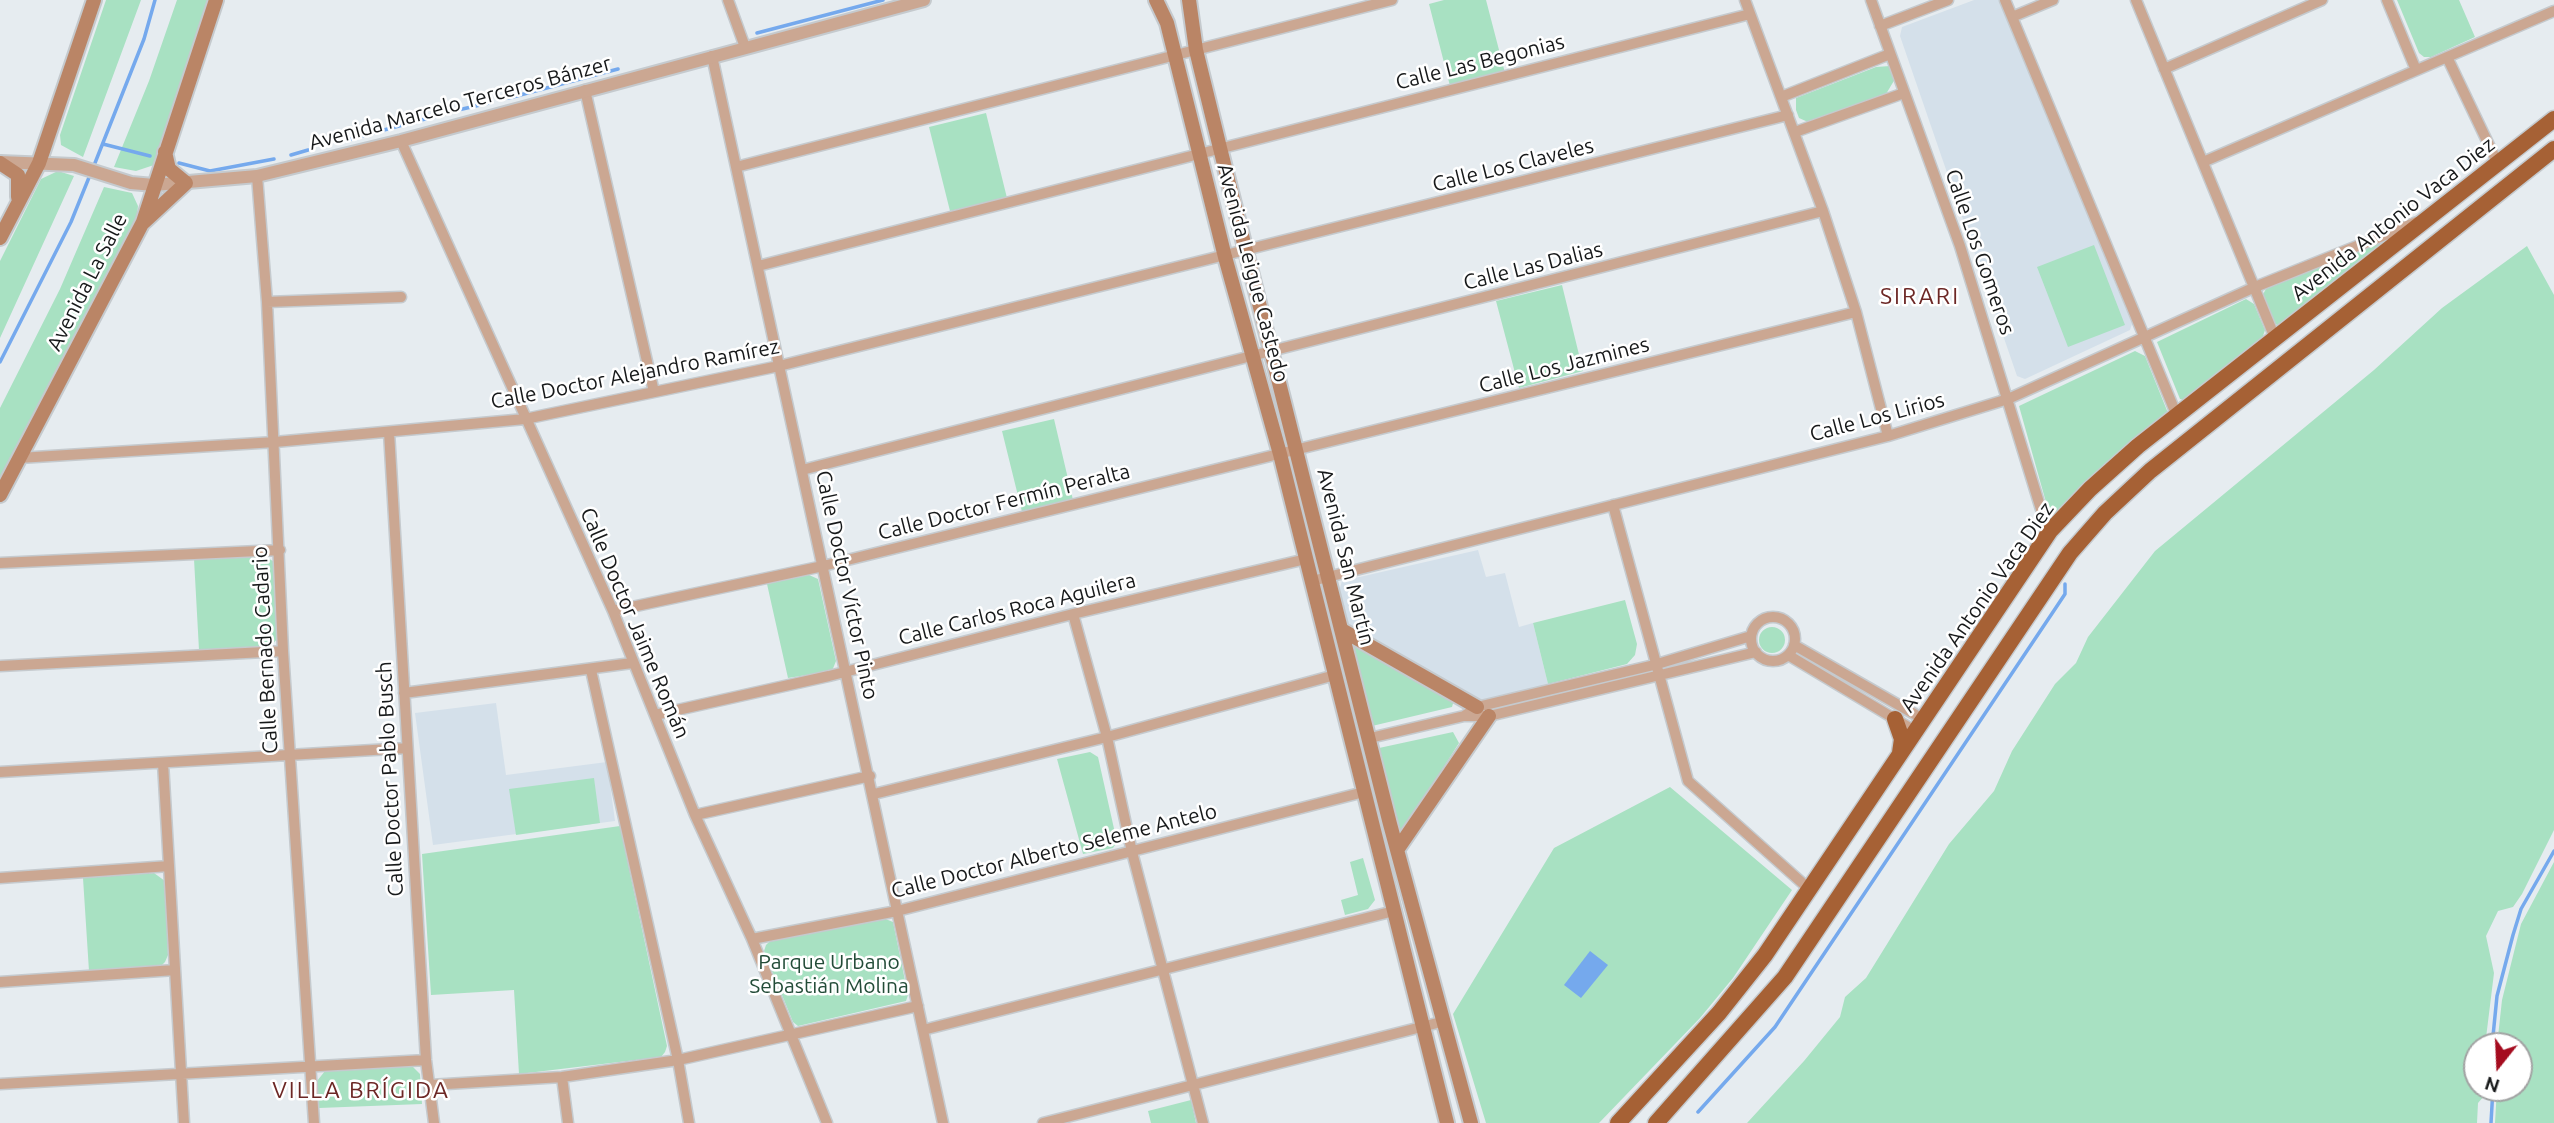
<!DOCTYPE html>
<html>
<head>
<meta charset="utf-8">
<style>
  body { margin:0 }
  #map { position:relative; width:2554px; height:1123px; overflow:hidden; background:#e6ecf0; font-family:Ubuntu,sans-serif }
  canvas { display:block }
  .north { position:absolute; left:2463px; top:1032px; width:70px; height:70px; box-sizing:border-box; background:#fff; border:2px solid #a2a3a3; border-radius:50%; rotate:198deg; font-size:19px; font-weight:700; line-height:28px; text-align:center; color:#17191a }
  .north::after { content:''; display:block; margin:auto; width:24px; height:32px; background:#a50c1f; clip-path:polygon(50% 0,100% 100%,50% 72%,0 100%) }
</style>
</head>
<body>
<div id="map">
<canvas width="2554" height="1123"></canvas>
<div class="north">N</div>
</div>
<script>
const c = document.querySelector('canvas').getContext('2d');
c.lineJoin = 'round';
function paint(path, color) { c.fillStyle = color; c.fill(path, 'evenodd'); }
const toPath = rows => new Path2D(rows.map(r => 'M' + r).join(''));
function trace(path, color, width, dash) { c.strokeStyle = color; c.lineWidth = width; c.lineCap = dash ? 'butt' : 'round'; c.setLineDash(dash || []); c.stroke(path); }
function write(font, color, halo, rows, align = 'center') {
  c.font = font + ' Ubuntu,sans-serif'; c.lineWidth = 5; c.setLineDash([]); c.textBaseline = 'middle'; c.strokeStyle = halo; c.fillStyle = color; for (const [text, x, y, turn = 0] of rows) {
    c.save(); c.translate(x, y); c.rotate((+turn || 0) * Math.PI / 180); c.textAlign = isNaN(turn) ? turn : align; if (halo) c.strokeText(text, 0, 0); c.fillText(text, 0, 0); c.restore();
  }
}
const built = toPath([
  [1974,0,2000,0,2132,324,2130,330,2025,379,2017,376,1900,36,1902,27],
  [1478,550,1486,577,1505,573,1519,627,1533,623,1548,684,1480,704,1348,629,1339,591,1342,581],
  [496,703,506,775,607,762,615,821,433,845,415,713]
]);
const green = toPath([
  [106,0,141,0,83,157,61,145,60,135],
  [177,0,211,0,157,164,136,171,114,167,149,81],
  [1444,0,1486,0,1505,73,1450,86,1429,4],
  [2397,0,2459,0,2475,37,2431,57,2424,57,2419,53],
  [1890,66,1895,79,1886,94,1808,122,1799,118,1796,110,1796,98,1876,67],
  [986,113,1007,198,950,211,929,127],
  [58,171,74,176,0,338,0,261,41,179],
  [104,187,132,193,138,206,137,216,0,478,0,408,60,289],
  [2394,233,2280,326,2273,323,2262,296,2266,289],
  [2094,245,2125,325,2068,347,2037,267],
  [2527,246,2554,295,2554,830,2522,894,2513,907,2498,911,2486,936,2494,973,2485,1046,2477,1046,2477,1088,2483,1088,2484,1096,2478,1103,2477,1123,1747,1123,1804,1061,1840,1017,1845,997,1866,978,1949,844,1994,791,2012,751,2055,684,2076,663,2088,637,2155,551,2374,370,2442,308],
  [1562,285,1583,371,1519,388,1496,301],
  [2246,299,2254,304,2265,330,2262,339,2184,400,2180,399,2157,342],
  [2135,351,2145,356,2168,413,2051,520,2019,406],
  [1054,419,1073,500,1022,512,1002,431],
  [264,555,274,562,277,639,271,646,199,650,194,559],
  [809,575,818,579,836,661,832,671,788,678,767,584],
  [1625,600,1637,644,1635,655,1627,664,1548,684,1533,623],
  '1759 640a13 13 0 1 1 26 0a13 13 0 1 1-26 0Z',
  [1351,643,1454,700,1452,707,1372,726],
  [1453,732,1459,743,1400,836,1379,748],
  [1090,752,1098,757,1117,842,1113,848,1083,854,1057,759],
  [594,778,600,823,516,835,509,789],
  [1670,787,1792,890,1733,978,1700,1018,1599,1123,1486,1123,1453,1014,1554,848],
  [620,826,667,1046,665,1052,661,1057,519,1074,514,990,431,995,422,854],
  [1363,858,1375,900,1368,909,1345,915,1341,900,1358,895,1350,862],
  [2554,862,2554,1123,2495,1123,2497,1088,2519,1088,2519,1046,2497,1046,2502,1000,2521,924],
  [154,873,165,881,168,955,165,962,161,966,89,971,83,878],
  [883,918,893,922,908,995,906,1001,798,1026,793,1022,764,951,766,945,770,941],
  [412,1066,420,1074,422,1104,319,1108,317,1081,325,1071],
  [1191,1100,1196,1123,1151,1123,1148,1111]
]);
const water = toPath([
  [1590,951,1608,965,1581,998,1564,985]
]);
const stream = toPath([
  [757,33,883,0],
  [509,98,618,69],
  [458,110,489,103],
  [339,142,440,115],
  [103,144,150,156],
  [291,155,308,150],
  [179,163,210,171,274,159],
  [93,168,144,39,155,0],
  [0,362,71,222,90,175],
  [2492,1046,2497,996,2513,935,2521,909,2554,851],
  [1698,1112,1775,1027,2053,612,2065,594,2065,584],
  [2491,1123,2493,1088]
]);
const minor = toPath([
  [728,0,745,47],
  [1745,0,1823,211,1856,312,1888,436],
  [1871,0,1960,246,2044,519],
  [2005,0,2177,416],
  [2136,0,2275,338],
  [2387,0,2416,70],
  [2012,17,2053,0],
  [1880,26,1948,0],
  [712,56,943,1123],
  [2447,57,2498,164],
  [2164,69,2322,0],
  [585,90,654,392],
  [1781,97,1890,54],
  [1795,132,1904,93],
  [401,141,613,611,695,815,752,939,827,1123],
  [2203,162,2554,11],
  [736,167,1392,0],
  [257,176,267,302,283,651,314,1123],
  [758,266,1750,14],
  [267,302,401,297],
  [389,432,426,1060,434,1123],
  [19,458,275,442,525,419,779,366,1788,115],
  [802,470,1823,211],
  [1613,505,1688,781,1809,889],
  [0,563,280,550],
  [1312,581,1888,436,2008,399,2255,287,2417,222],
  [613,611,823,566,1856,312],
  [1073,614,1107,737,1132,852,1203,1123],
  '1751 639a22 22 0 1 1 44 0a22 22 0 1 1-44 0Z',
  [1794,645,1923,719],
  [1788,655,1915,731],
  [0,666,283,651],
  [591,670,678,1060,689,1123],
  [404,693,632,663],
  [655,715,829,676,1073,614,1306,559],
  [1464,716,1489,716,1756,652],
  [1370,738,1464,716,1477,707,1654,665,1751,636],
  [163,763,184,1123],
  [0,772,407,748],
  [874,794,1107,737,1335,675],
  [695,815,870,776],
  [0,878,169,866],
  [752,939,897,911,1364,792],
  [0,982,175,970],
  [923,1030,1394,911],
  [562,1077,568,1123],
  [0,1084,426,1060],
  [430,1085,562,1077,678,1060,918,1006],
  [1043,1123,1445,1021]
]);
const tertiary = toPath([
  [0,162,74,165,131,183,154,185,257,176,401,141,924,0]
]);
const secondary = toPath([
  [1156,0,1167,23,1225,257,1280,454,1447,1123],
  [1189,0,1196,50,1220,148,1390,824,1471,1123],
  [0,163,18,175,18,197],
  [144,222,186,183,169,169,165,152],
  [0,238,39,163,94,0],
  [0,495,143,222,216,0],
  [1342,630,1477,707],
  [1397,850,1489,716]
]);
const trunk = toPath([
  [1895,719,1902,739,1900,753],
  [1618,1123,1719,1013,1765,955,2050,531,2090,489,2138,446,2554,119],
  [1656,1123,1785,977,2070,553,2105,513,2150,471,2554,149]
]);
const streetNames = [
  ["Calle Las Begonias",1480,62,-14],
  ["Avenida Marcelo Terceros Bánzer",460,103,-15],
  ["Calle Los Claveles",1513,165,-14],
  ["Avenida Antonio Vaca Diez",2393,219,-38],
  ["Calle Los Gomeros",1980,252,71],
  ["Calle Las Dalias",1533,266,-14],
  ["Avenida Leigue Castedo",1253,273,75],
  ["Avenida La Salle",87,282,-63],
  ["Calle Los Jazmines",1564,365,-14],
  ["Calle Doctor Alejandro Ramírez",635,374,-11],
  ["Calle Los Lirios",1877,417,-15],
  ["Calle Doctor Fermín Peralta",1004,502,-14],
  ["Avenida San Martín",1346,557,76],
  ["Calle Doctor Víctor Pinto",847,585,78],
  ["Avenida Antonio Vaca Diez",1977,607,-55],
  ["Calle Carlos Roca Aguilera",1017,609,-14],
  ["Calle Doctor Jaime Román",635,623,67],
  ["Calle Bernado Cadario",265,650,-93],
  ["Calle Doctor Pablo Busch",390,779,-93],
  ["Calle Doctor Alberto Seleme Antelo",1054,851,-14]
];
const parkNames = [
  ["Parque Urbano",829,962],
  ["Sebastián Molina",829,986]
];
const neighbourhoodNames = [
  ["SIRARI",1920,296],
  ["VILLA BRÍGIDA",361,1090]
];
paint(built, '#d4e0ea');
paint(green, '#a8e1c2');
paint(water, '#75a9ed');
trace(stream, '#75a9ed', 3.5);
trace(minor, '#c5cace', 13);
trace(tertiary, '#c5cace', 16);
trace(secondary, '#c5cace', 18);
trace(trunk, '#c5cace', 19);
trace(minor, '#cba792', 10);
trace(tertiary, '#cba792', 12);
trace(secondary, '#ba8566', 14);
trace(trunk, '#a66135', 16);
write('21px', '#17191a', '#fff', streetNames);
write('21px', '#234c38', '#fff', parkNames);
c.letterSpacing = '2px';
write('23px', '#6c2725', '#fff', neighbourhoodNames);
c.letterSpacing = '0px';
</script>
</body>
</html>
